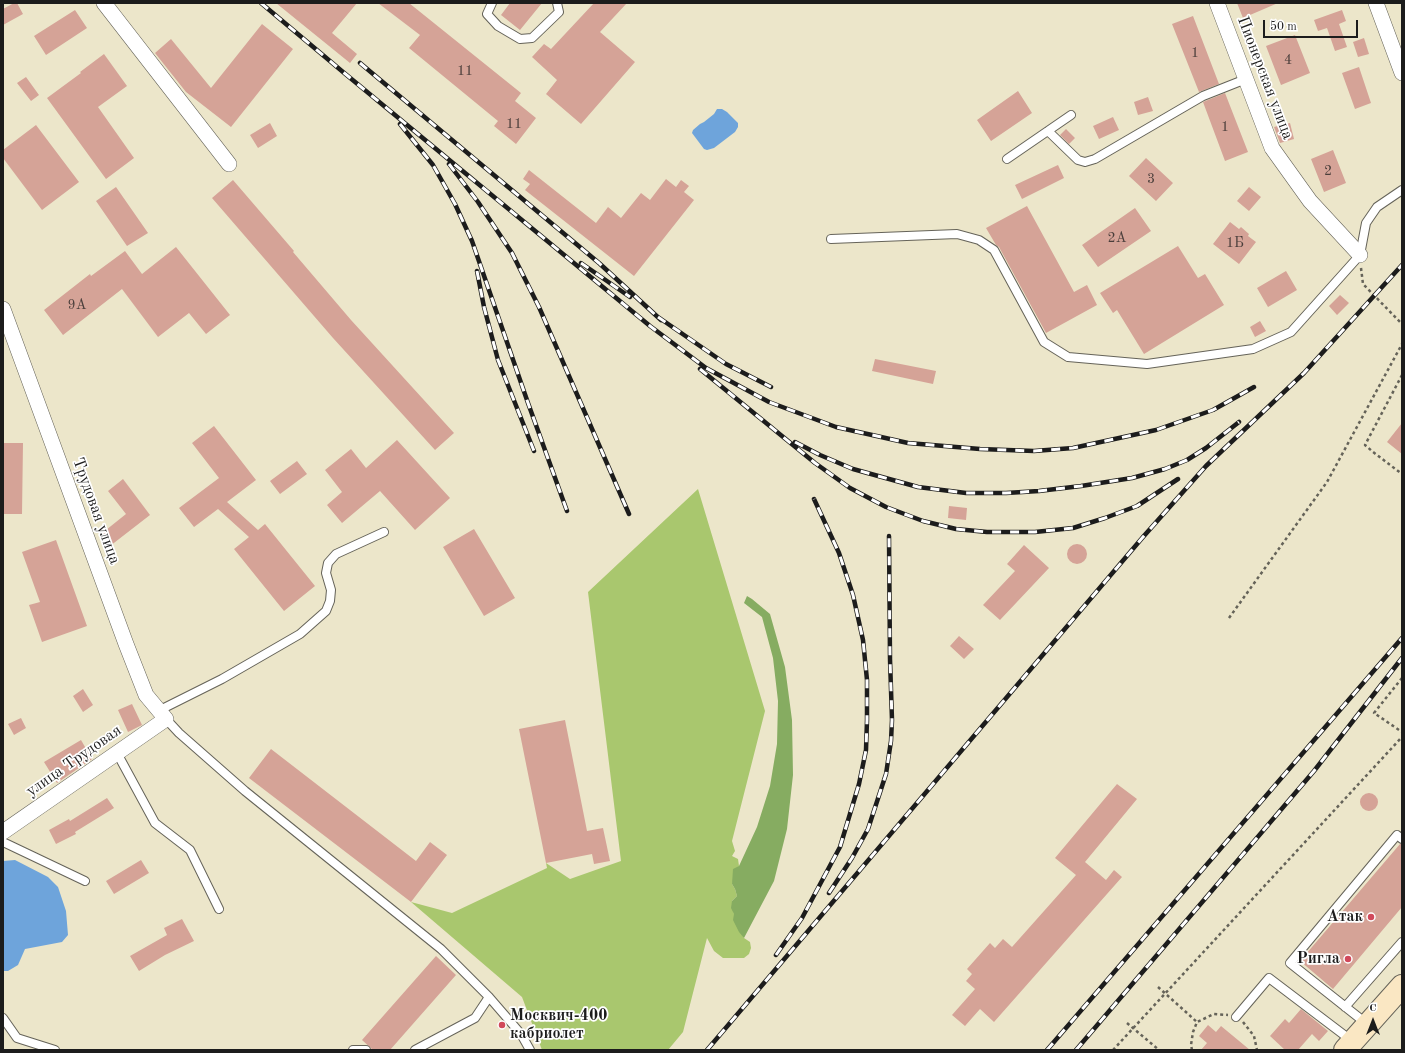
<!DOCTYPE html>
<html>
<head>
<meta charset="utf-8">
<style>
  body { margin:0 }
  #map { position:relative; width:1405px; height:1053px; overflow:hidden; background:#ece6ca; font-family:"Old Standard TT",serif }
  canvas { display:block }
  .frame { position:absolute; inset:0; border:4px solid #1c1c1c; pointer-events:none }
  .north { position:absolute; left:1353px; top:1001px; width:40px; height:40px; -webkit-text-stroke:3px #fff; paint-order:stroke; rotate:0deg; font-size:11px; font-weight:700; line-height:16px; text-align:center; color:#1c1c1c }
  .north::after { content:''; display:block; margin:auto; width:14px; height:18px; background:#1c1c1c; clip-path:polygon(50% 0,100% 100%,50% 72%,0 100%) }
  .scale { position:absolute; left:1263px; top:20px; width:95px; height:18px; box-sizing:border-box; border:2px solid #1c1c1c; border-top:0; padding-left:5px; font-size:12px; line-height:14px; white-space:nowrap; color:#1c1c1c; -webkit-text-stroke:3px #fff; paint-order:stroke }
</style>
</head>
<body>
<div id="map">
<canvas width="1405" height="1053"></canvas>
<div class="frame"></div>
<div class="north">С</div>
<div class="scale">50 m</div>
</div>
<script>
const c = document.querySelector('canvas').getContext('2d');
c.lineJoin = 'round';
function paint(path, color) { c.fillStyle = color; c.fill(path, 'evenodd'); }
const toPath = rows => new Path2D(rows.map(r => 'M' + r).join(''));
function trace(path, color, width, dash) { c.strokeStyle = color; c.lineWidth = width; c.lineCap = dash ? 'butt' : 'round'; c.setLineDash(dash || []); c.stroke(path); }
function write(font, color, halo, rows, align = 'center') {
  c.font = font + ' "Old Standard TT",serif'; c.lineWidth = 3.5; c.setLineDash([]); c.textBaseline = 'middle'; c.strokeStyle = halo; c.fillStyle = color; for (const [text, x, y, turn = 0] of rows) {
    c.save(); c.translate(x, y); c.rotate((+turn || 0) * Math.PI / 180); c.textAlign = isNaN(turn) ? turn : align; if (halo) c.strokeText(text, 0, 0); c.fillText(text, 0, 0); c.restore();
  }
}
const green = toPath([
  [698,489,765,711,732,841,735,851,732,856,738,859,739,866,732,884,735,889,737,896,732,901,734,914,744,938,750,942,751,948,749,954,744,958,723,958,714,951,707,938,683,1032,668,1050,542,1050,522,997,411,902,452,913,547,868,546,863,570,879,621,861,588,592]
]);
const forest = toPath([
  [747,596,752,599,770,614,785,667,792,720,793,775,787,829,774,881,744,938,739,932,733,920,734,914,731,908,732,901,737,896,735,889,732,884,733,869,739,866,757,827,770,786,777,744,778,701,773,658,762,617,744,603]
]);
const water = toPath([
  [717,109,722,109,727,112,738,123,738,127,735,132,714,148,707,150,704,149,692,133,693,130,700,124,704,122,714,114],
  [15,860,48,877,58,887,66,911,68,935,62,942,25,949,18,965,8,971,3,971,3,861]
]);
const building = toPath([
  [14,3,17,3,23,14,3,25,3,9],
  [276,3,357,3,332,33,357,54,350,63],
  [378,3,409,3,521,93,515,101,536,118,516,144,494,126,498,121,409,48,420,35],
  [510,3,542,3,520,30,501,15],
  [594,3,627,3,600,32,635,62,581,124,546,94,557,80,532,57,544,44,551,49],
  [1237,3,1278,3,1243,18],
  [75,10,87,28,46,55,34,36],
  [1342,10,1346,21,1339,24,1347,47,1335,51,1327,28,1318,31,1314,20],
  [1193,16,1219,84,1199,92,1172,24],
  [262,24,293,49,231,127,186,92,155,53,171,39,211,88],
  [1295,35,1310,73,1281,85,1266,46],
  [1364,38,1369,54,1358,57,1353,42],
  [104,54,127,86,98,107,134,158,106,179,47,98,81,73,80,72],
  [1359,67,1371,103,1355,109,1342,73],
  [26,77,39,95,31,101,17,83],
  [1018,91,1032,113,991,141,977,120],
  [1225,93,1248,152,1225,161,1203,102],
  [1148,97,1153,111,1138,115,1134,102],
  [1113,117,1119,130,1099,139,1093,126],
  [270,123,277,136,258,148,250,135],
  [1290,123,1294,139,1280,143,1274,127],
  [36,125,79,182,42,210,3,158,3,150],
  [1066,129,1075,138,1069,144,1060,135],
  [1333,150,1346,183,1324,192,1311,159],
  [1146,158,1173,183,1156,201,1129,176],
  [1058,165,1064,178,1022,199,1015,185],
  [529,170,596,223,608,207,621,218,641,193,650,200,666,179,676,187,681,180,689,186,684,192,694,200,634,276,525,190,530,184,523,179],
  [233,180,294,251,293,252,351,320,454,433,435,450,333,338,212,198],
  [116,187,148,233,127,246,96,201],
  [1249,187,1261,197,1249,211,1237,201],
  [1027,206,1074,292,1087,285,1097,305,1046,333,999,247,996,245,986,228],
  [1135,208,1151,231,1098,267,1082,245],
  [1230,222,1239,229,1241,227,1249,234,1248,236,1256,242,1239,264,1213,244],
  [1178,246,1198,278,1205,274,1224,305,1144,354,1117,310,1113,313,1100,293],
  [176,247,230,315,206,334,189,313,158,337,122,289,63,335,44,310,90,274,91,276,125,251,142,274],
  [1286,271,1297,290,1268,307,1257,288],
  [1340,295,1349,303,1337,315,1329,306],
  [1260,321,1266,331,1255,337,1250,327],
  [875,359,936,371,933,384,872,371],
  [1402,423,1402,454,1387,442],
  [214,426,256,480,227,502,258,530,265,524,315,586,284,611,234,549,249,537,218,509,194,527,179,508,219,478,192,443],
  [397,440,450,498,415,530,380,491,342,523,327,505,342,492,325,470,351,449,366,468],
  [3,443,23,443,22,514,3,514],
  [297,461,307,474,280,494,270,481],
  [123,479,150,515,110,546,101,534,126,514,108,491],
  [949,506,967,508,966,520,948,518],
  [474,529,515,598,484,616,443,547],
  [56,540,87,626,42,642,29,605,40,602,22,552],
  '1067 554a10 10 0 1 1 20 0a10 10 0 1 1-20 0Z',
  [1024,545,1049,568,1000,620,983,605,1015,571,1007,564],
  [959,636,974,649,964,659,950,646],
  [83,689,93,705,83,712,73,696],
  [132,704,142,725,128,732,118,710],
  [21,718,26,728,14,735,8,724],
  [565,720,587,831,603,828,610,861,594,864,592,854,546,863,519,729],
  [81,740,92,759,57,783,44,762],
  [271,749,416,861,430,842,447,855,411,902,249,778],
  [1117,784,1137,799,1085,862,1106,880,1114,870,1122,877,994,1022,980,1009,965,1026,952,1015,975,989,966,981,972,974,967,969,990,943,995,948,1003,939,1012,947,1076,875,1055,858],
  '1360 802a9 9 0 1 1 18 0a9 9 0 1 1-18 0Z',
  [107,798,114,808,75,832,76,834,56,844,49,830,69,819,70,821],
  [1400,844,1402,844,1402,907,1333,989,1300,961],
  [141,860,149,873,114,894,106,881],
  [182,919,194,941,165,955,139,971,130,956,167,935,164,928],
  [436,956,456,975,390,1050,373,1050,362,1040],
  [1301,1009,1328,1031,1319,1041,1312,1034,1298,1050,1285,1050,1270,1036,1285,1019,1289,1023],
  [1208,1025,1216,1032,1221,1026,1250,1050,1201,1050,1207,1043,1199,1036]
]);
const path = toPath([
  [1361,268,1363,284,1402,324],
  [1402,375,1365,445,1373,452,1402,474],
  [1229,618,1327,482,1402,344],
  [1402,678,1374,713,1402,732],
  [1158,987,1197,1022],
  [1243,1022,1254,1036,1257,1050],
  [1127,1023,1159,1050],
  [1113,1050,1402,737],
  [1192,1050,1191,1045,1193,1032,1197,1022,1214,1014,1228,1015]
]);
const service = toPath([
  [492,3,487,14,498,26,520,39,532,38,559,12,557,3],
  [1048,131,1078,160,1085,162,1095,159,1203,96,1246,79],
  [1007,159,1071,115],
  [831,239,957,234,979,240,994,250,1044,342,1068,357,1147,364,1253,349,1291,332,1360,255,1366,223,1377,207,1402,190],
  [160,710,222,679,300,634,326,611,330,601,331,590,326,573,328,563,336,554,384,532],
  [166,719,179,733,245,791,441,949,489,997,521,1034,530,1050],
  [117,753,155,823,190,850,219,909],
  [3,842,85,881],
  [1345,1007,1402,942],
  [1236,1017,1269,978,1352,1041],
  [3,1018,17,1038,55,1050],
  [1367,1024,1290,963,1397,835,1402,839],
  [353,1050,366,1050],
  [415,1050,475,1018,489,997]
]);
const minor = toPath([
  [104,3,229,164],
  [1217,3,1272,148,1310,201,1360,255],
  [1376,3,1402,73],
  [3,309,126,644,146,695,166,719,3,832]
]);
const secondary = toPath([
  [1345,1050,1402,986]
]);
const rail = toPath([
  [261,3,343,72,650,326,706,368,769,402,836,427,908,443,980,449,1034,451,1073,448,1156,430,1213,410,1254,387],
  [360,63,599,263,661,320],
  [400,124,433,165,455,204,472,241,528,403,567,511],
  [449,164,478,202,512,253,539,307,629,514],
  [581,263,630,297],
  [477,271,484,307,498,360,534,451],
  [658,317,726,364,771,387],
  [700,369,815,463,850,488,886,507,923,521,956,529,987,532,1035,532,1073,528,1105,518,1137,506,1178,479],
  [795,442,820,455,853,469,918,487,966,493,1006,493,1039,491,1081,486,1132,478,1165,469,1187,460,1206,448,1239,422],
  [829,893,852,858,868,829,886,774,891,741,892,720,890,659,889,536],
  [776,955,802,918,840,847,859,784,866,750,867,720,867,680,863,640,853,595,839,553,814,499],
  [707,1050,1143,537,1206,466,1304,373,1402,265],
  [1047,1050,1402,638],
  [1076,1050,1314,771,1402,658]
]);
const markers = [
  [1371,917,4,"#d1495b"],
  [1348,959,4,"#d1495b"],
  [502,1025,4,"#d1495b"]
];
const numberNames = [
  ["1",1195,53],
  ["4",1288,60],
  ["11",465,71],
  ["11",514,124],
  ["1",1225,127],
  ["2",1328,171],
  ["3",1151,179],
  ["2А",1117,238],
  ["1Б",1235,243],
  ["9А",77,305]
];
const streetNames = [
  ["Пионерская улица",1265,78,69],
  ["Трудовая улица",96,511,70],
  ["улица Трудовая",74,761,-35]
];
const poiNames = [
  ["Атак",1363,917],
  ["Ригла",1340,959],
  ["Москвич-400",510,1016,"left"],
  ["кабриолет",510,1034,"left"]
];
paint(green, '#a9c76e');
paint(forest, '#86ac61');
paint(water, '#6ea4db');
paint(building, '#d5a397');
trace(service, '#656359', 10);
trace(minor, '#656359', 16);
trace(secondary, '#656359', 24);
trace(path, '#656359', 2.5, [3, 3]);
trace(service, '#fff', 8);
trace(minor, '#fff', 15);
trace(secondary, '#fae7c3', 22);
trace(rail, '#1c1c1c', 4.5);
trace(rail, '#fff', 3, [9]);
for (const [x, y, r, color] of markers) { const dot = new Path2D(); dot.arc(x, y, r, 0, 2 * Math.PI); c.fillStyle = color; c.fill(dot); trace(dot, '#fff', 1.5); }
write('14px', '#4a3e3b', null, numberNames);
write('16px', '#1c1c1c', '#fff', streetNames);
write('bold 16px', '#1c1c1c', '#fff', poiNames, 'right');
</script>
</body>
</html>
